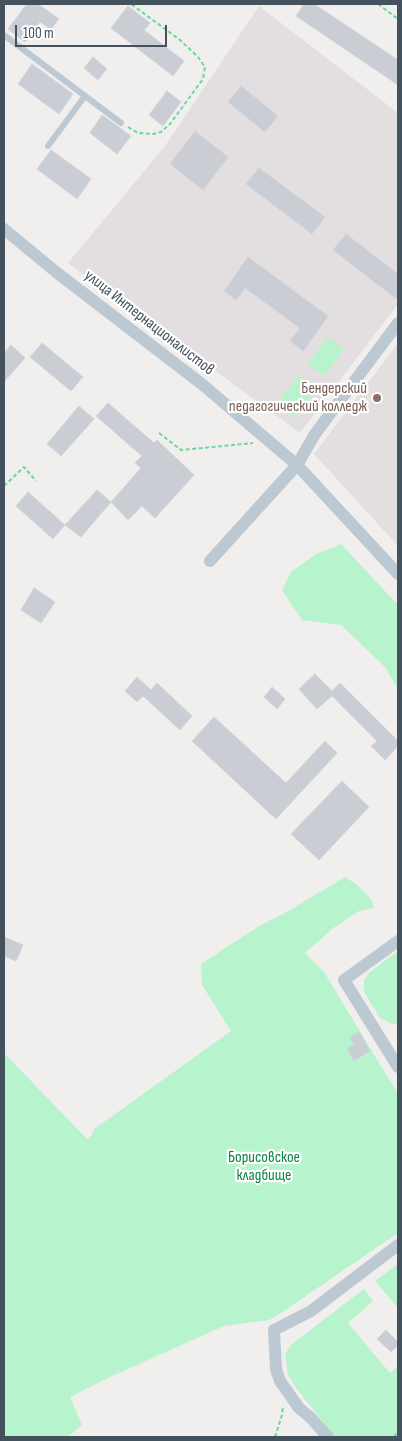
<!DOCTYPE html>
<html>
<head>
<meta charset="utf-8">
<style>
  body { margin:0 }
  #map { position:relative; width:402px; height:1441px; overflow:hidden; background:#f1eeee; font-family:"Sofia Sans Condensed",sans-serif }
  canvas { display:block }
  .frame { position:absolute; inset:0; border:5px solid #44525e; pointer-events:none }
  .scale { position:absolute; left:15px; top:25px; width:152px; height:22px; box-sizing:border-box; border:2px solid #44525e; border-top:0; padding-left:6px; font-size:15px; line-height:18px; white-space:nowrap; color:#44525e; -webkit-text-stroke:4px #fff; paint-order:stroke }
</style>
</head>
<body>
<div id="map">
<canvas width="402" height="1441"></canvas>
<div class="frame"></div>
<div class="scale">100 m</div>
</div>
<script>
const c = document.querySelector('canvas').getContext('2d');
c.lineJoin = 'round';
function paint(path, color) { c.fillStyle = color; c.fill(path, 'evenodd'); }
const toPath = rows => new Path2D(rows.map(r => 'M' + r).join(''));
function trace(path, color, width, dash) { c.strokeStyle = color; c.lineWidth = width; c.lineCap = dash ? 'butt' : 'round'; c.setLineDash(dash || []); c.stroke(path); }
function write(font, color, halo, rows, align = 'center') {
  c.font = font + ' "Sofia Sans Condensed",sans-serif'; c.lineWidth = 4.5; c.setLineDash([]); c.textBaseline = 'middle'; c.strokeStyle = halo; c.fillStyle = color; for (const [text, x, y, turn = 0] of rows) {
    c.save(); c.translate(x, y); c.rotate((+turn || 0) * Math.PI / 180); c.textAlign = isNaN(turn) ? turn : align; if (halo) c.strokeText(text, 0, 0); c.fillText(text, 0, 0); c.restore();
  }
}
const education = toPath([
  [259,6,398,113,398,304,300,433,68,263,165,146],
  [398,343,398,546,314,454]
]);
const green = toPath([
  [328,337,344,349,323,376,308,364],
  [299,375,316,389,294,418,277,404],
  [341,544,398,605,398,689,385,667,341,625,302,620,282,590,291,572,316,554],
  [345,877,356,884,371,899,374,908,359,911,332,929,305,953,324,972,398,1094,398,1233,278,1315,269,1320,224,1326,110,1377,70,1397,82,1425,68,1437,4,1437,4,1053,87,1139,92,1135,94,1129,231,1031,202,985,201,964,259,926,285,913],
  [398,951,398,1024,392,1024,380,1018,364,992,364,980,370,972],
  [398,1264,398,1308,375,1281],
  [364,1289,373,1301,348,1323,390,1373,398,1366,398,1437,335,1437,296,1388,288,1375,285,1354,292,1344]
]);
const building = toPath([
  [27,4,38,4,59,19,51,29,40,22,25,42,8,29,27,4],
  [304,4,314,4,398,60,398,85,296,16,304,4],
  [128,6,150,23,144,30,184,61,173,76,111,28,128,6],
  [93,57,107,69,98,80,84,68,93,57],
  [32,64,73,94,59,114,18,84,32,64],
  [241,86,278,116,265,132,228,102,241,86],
  [167,91,181,102,163,126,149,115,167,91],
  [102,115,131,136,117,154,90,133,102,115],
  [195,131,228,157,203,190,170,164,195,131],
  [51,150,91,179,77,199,37,169,51,150],
  [259,168,325,217,312,234,246,184,259,168],
  [346,234,398,274,398,300,333,250,346,234],
  [248,257,328,316,303,351,290,341,300,328,245,288,236,300,224,291,248,257],
  [42,343,83,377,71,391,30,357,42,343],
  [11,345,25,358,4,382,4,353,11,345],
  [108,403,154,443,157,440,194,475,155,518,142,506,128,520,111,502,141,468,135,463,142,456,96,416,108,403],
  [79,406,94,419,61,456,47,444,79,406],
  [97,490,111,502,81,537,65,525,97,490],
  [28,492,65,525,53,539,16,506,28,492],
  [34,588,55,602,41,623,21,610,34,588],
  [315,674,332,691,340,683,398,741,398,746,385,760,371,746,377,741,332,696,317,709,299,689,315,674],
  [137,677,151,690,157,683,192,716,180,730,143,696,137,702,125,691,137,677],
  [272,687,285,699,277,709,264,697,272,687],
  [214,717,286,783,325,741,337,753,276,819,192,741,214,717],
  [342,781,369,807,319,860,291,834,342,781],
  [4,937,23,945,16,961,4,956,4,937],
  [359,1032,370,1051,354,1061,347,1049,354,1045,350,1037,359,1032],
  [386,1330,398,1342,398,1345,391,1352,377,1339,386,1330]
]);
const path = toPath([
  [378,4,398,19],
  [128,127,138,133,153,134,161,132,170,124,203,79,205,67,198,57,180,40,131,4],
  [159,433,181,450,253,443],
  [4,486,24,467,36,481],
  [275,1437,282,1415,283,1406],
  [394,1437,398,1431]
]);
const service = toPath([
  [4,35,121,123],
  [48,146,85,96]
]);
const minor = toPath([
  [4,229,56,272,203,385,297,465,398,574],
  [210,561,297,465,315,434,398,323],
  [398,941,344,980,398,1067],
  [328,1437,311,1418,299,1408,280,1381,276,1369,274,1330,311,1311,398,1245]
]);
const markers = [
  [377,398,5,"#8d6e63"]
];
const streetNames = [
  ["улица Интернационалистов",149,323,38]
];
const educationNames = [
  ["Бендерский",367,389],
  ["педагогический колледж",367,407]
];
const parkNames = [
  ["Борисовское",264,1158],
  ["кладбище",264,1176]
];
paint(education, '#e3dfe0');
paint(green, '#b7f4ce');
paint(building, '#cacdd4');
trace(building, '#d2d4db', 1);
trace(path, '#6bd7a0', 2, [4, 2.5]);
trace(service, '#bdc9d2', 6);
trace(minor, '#bdc9d2', 12);
for (const [x, y, r, color] of markers) { const dot = new Path2D(); dot.arc(x, y, r, 0, 2 * Math.PI); c.fillStyle = color; c.fill(dot); trace(dot, '#fff', 2); }
write('16px', '#44525e', '#fff', streetNames);
write('16px', '#785e54', '#fff', educationNames, 'right');
write('16px', '#0c8345', '#fff', parkNames);
</script>
</body>
</html>
